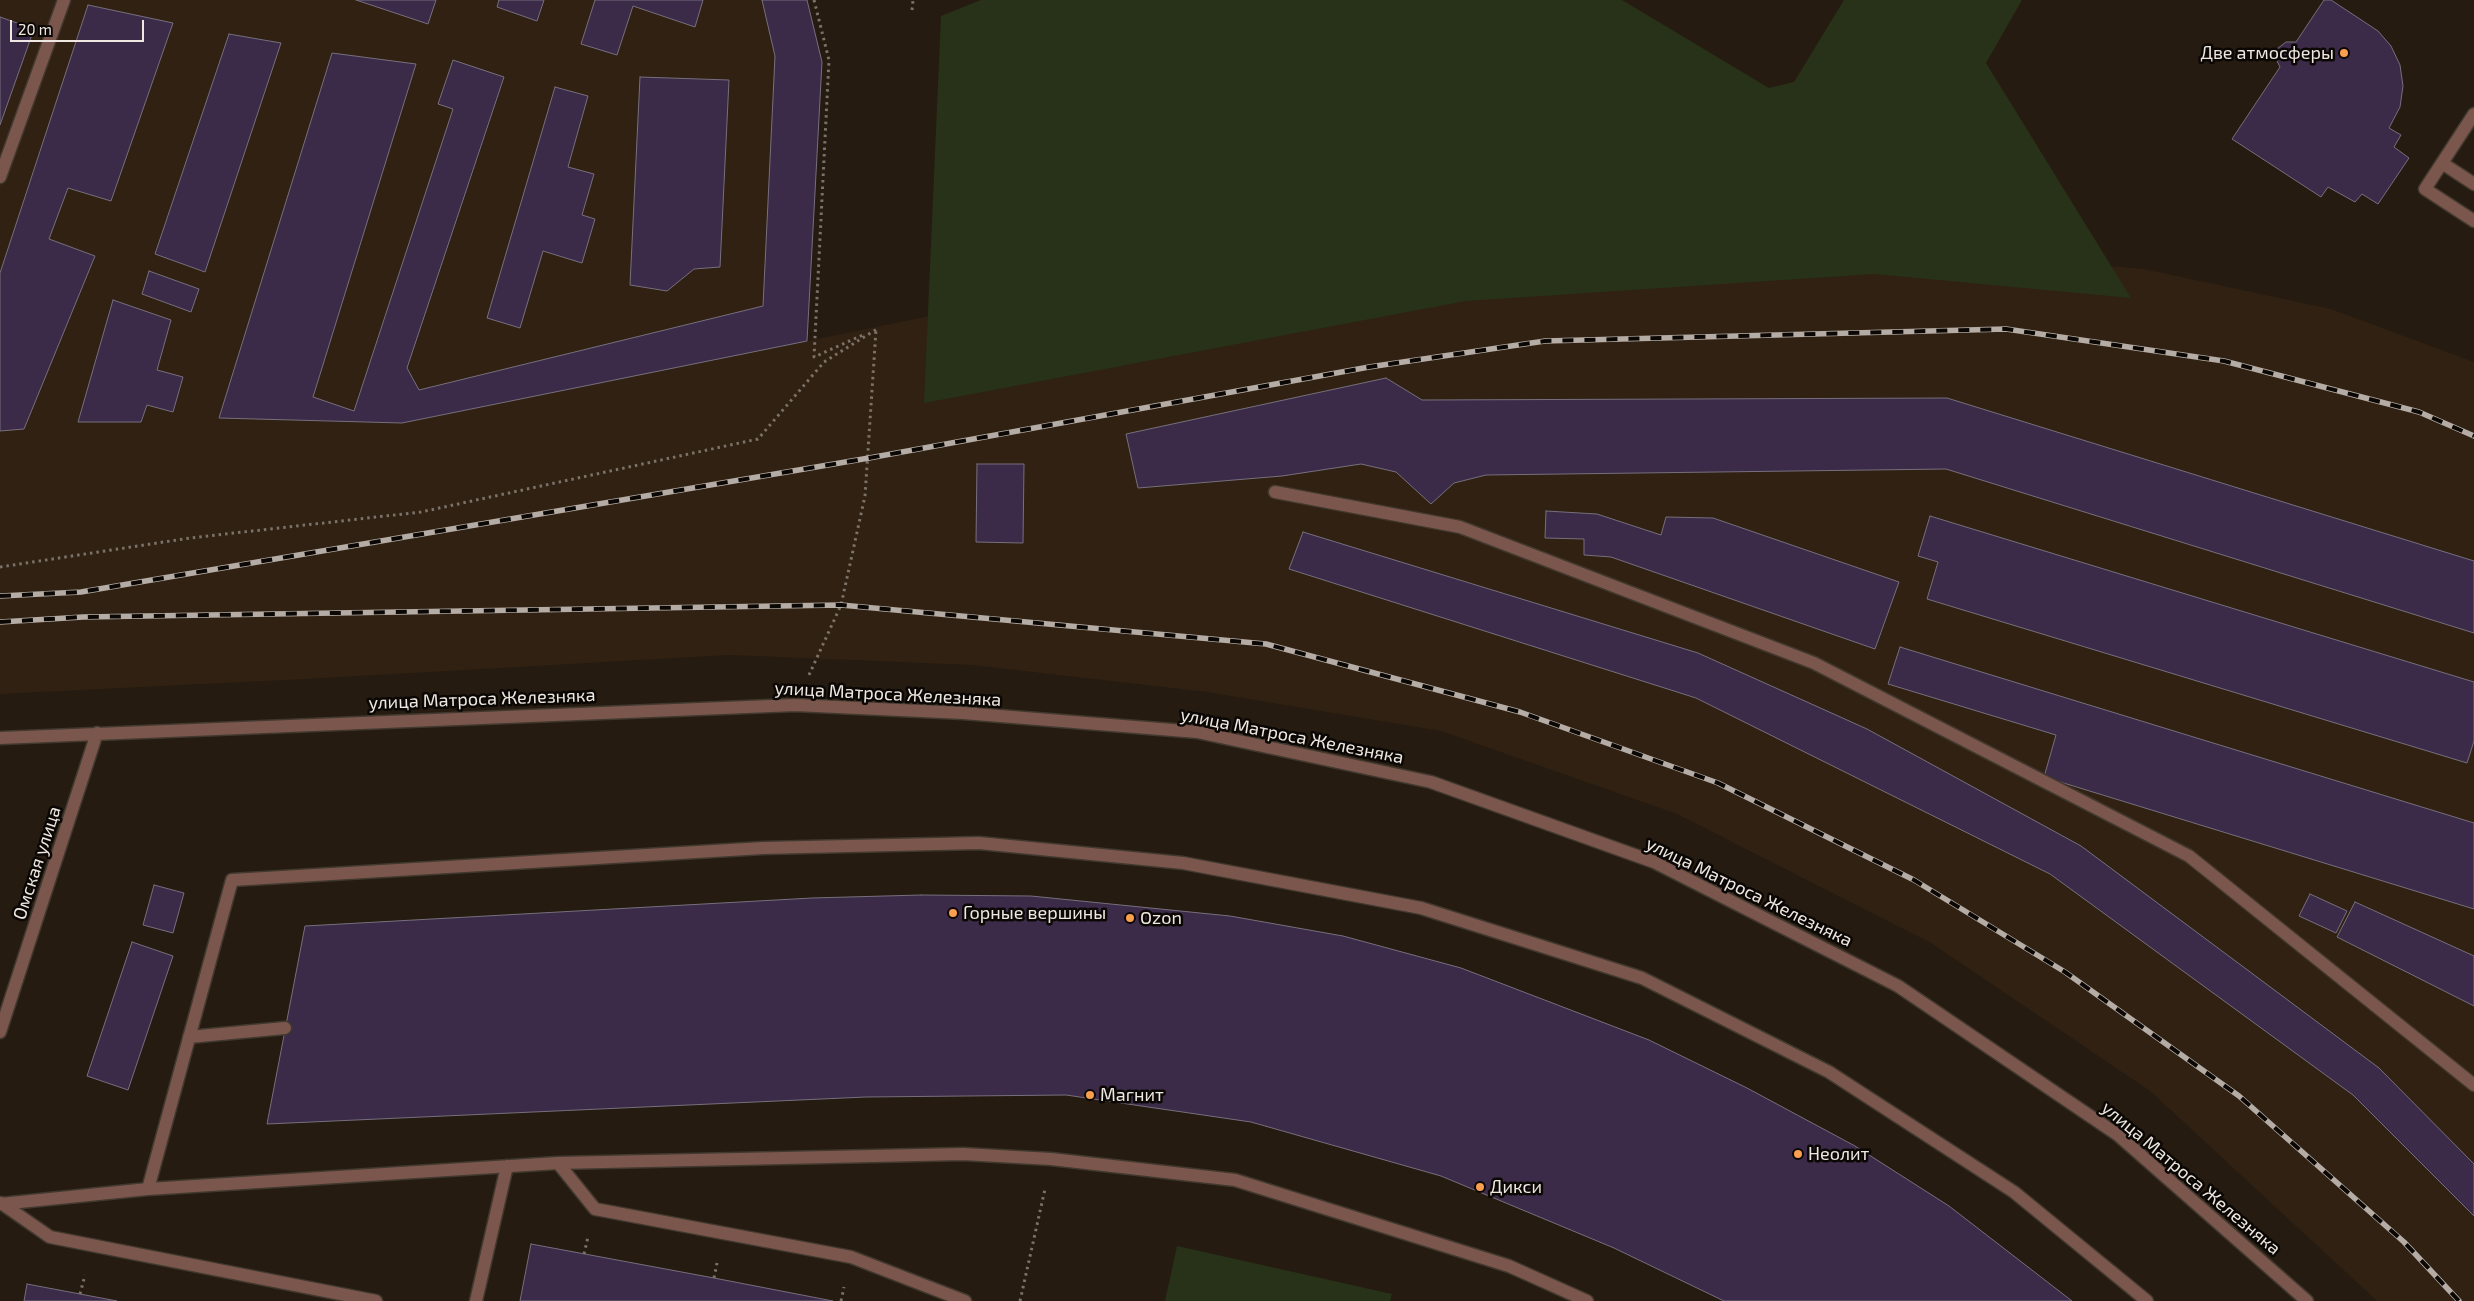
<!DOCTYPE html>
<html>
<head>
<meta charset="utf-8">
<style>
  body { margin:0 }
  #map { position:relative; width:2474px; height:1301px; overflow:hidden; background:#251b11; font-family:"Exo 2",sans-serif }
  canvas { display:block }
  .scale { position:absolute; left:10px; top:20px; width:134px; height:22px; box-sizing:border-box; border:2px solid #efe8e2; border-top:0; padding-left:6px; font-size:15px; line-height:18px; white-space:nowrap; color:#efe8e2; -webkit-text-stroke:4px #0b0704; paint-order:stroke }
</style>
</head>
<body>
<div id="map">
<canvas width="2474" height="1301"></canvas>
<div class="scale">20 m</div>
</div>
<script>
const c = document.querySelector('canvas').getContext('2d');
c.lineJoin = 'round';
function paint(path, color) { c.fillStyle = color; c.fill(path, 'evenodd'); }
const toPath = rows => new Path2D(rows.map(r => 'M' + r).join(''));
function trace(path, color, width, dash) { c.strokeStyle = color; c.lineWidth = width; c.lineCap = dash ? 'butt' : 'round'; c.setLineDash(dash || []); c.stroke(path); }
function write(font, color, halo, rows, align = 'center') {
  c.font = font + ' "Exo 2",sans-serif'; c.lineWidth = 5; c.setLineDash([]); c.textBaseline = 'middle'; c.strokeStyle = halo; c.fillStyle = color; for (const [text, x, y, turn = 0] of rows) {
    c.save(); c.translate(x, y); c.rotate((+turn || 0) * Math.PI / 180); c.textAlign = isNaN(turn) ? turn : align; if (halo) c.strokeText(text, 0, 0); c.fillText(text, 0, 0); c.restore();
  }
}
const built = toPath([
  [0,0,807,0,822,62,807,341,1220,257,1882,247,2144,269,2331,309,2474,362,2474,1301,2377,1301,2150,1091,1931,943,1677,814,1441,731,1207,692,972,665,730,655,305,679,0,694]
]);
const green = toPath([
  [981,0,1622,0,1769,88,1794,82,1844,0,2022,0,1986,63,2131,298,1874,274,1466,301,924,403,941,16],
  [1177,1246,1392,1294,1390,1301,1165,1301]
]);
const building = toPath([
  [356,0,436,0,428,24,356,0],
  [499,0,544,0,537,21,497,7,499,0],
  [595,0,703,0,695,27,633,6,617,55,581,44,595,0],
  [762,0,807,0,822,62,807,341,402,423,219,418,332,53,416,64,313,397,354,411,453,109,438,104,453,60,504,77,407,368,419,390,763,306,775,56,762,0],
  [2324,0,2331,0,2378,31,2391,46,2400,65,2403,86,2400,107,2389,128,2401,135,2394,147,2409,158,2378,204,2362,194,2355,202,2328,187,2321,197,2232,139,2280,67,2275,57,2278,48,2286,42,2296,42,2324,0],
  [88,5,173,23,111,201,68,188,49,239,95,256,24,429,0,431,0,273,88,5],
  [0,17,34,29,0,125,0,17],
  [229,34,281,43,205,272,155,254,229,34],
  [640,77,729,80,720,267,694,269,667,291,630,285,640,77],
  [555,87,588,96,568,167,594,174,582,215,595,219,582,263,543,251,520,328,487,318,555,87],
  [149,271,199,289,191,312,142,294,149,271],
  [113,300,171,320,157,370,183,377,173,412,147,405,141,422,78,422,113,300],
  [1386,378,1422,400,1947,398,2474,561,2474,633,1946,469,1486,475,1454,483,1431,504,1396,472,1361,464,1282,476,1138,488,1126,434,1386,378],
  [977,464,1024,464,1023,543,976,542,977,464],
  [1546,511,1597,514,1661,535,1666,517,1713,518,1899,582,1875,649,1611,557,1584,555,1584,539,1545,538,1546,511],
  [1930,516,2474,682,2474,741,2467,763,1927,599,1938,562,1918,556,1930,516],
  [1303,532,1698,653,1867,729,2081,846,2379,1068,2474,1164,2474,1216,2353,1095,2050,874,1696,698,1289,569,1303,532],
  [1900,647,2474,823,2474,909,2044,777,2056,735,1888,684,1900,647],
  [154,885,184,893,173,933,143,925,154,885],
  [2310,894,2347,911,2336,933,2299,916,2310,894],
  [921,895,1031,896,1230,916,1343,936,1461,968,1649,1040,1747,1088,1855,1146,1949,1206,2072,1301,1724,1301,1614,1248,1441,1176,1251,1122,1066,1095,866,1097,267,1124,305,926,812,898,921,895],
  [2355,902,2474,956,2474,1006,2337,937,2355,902],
  [132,942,173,956,128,1090,87,1076,132,942],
  [531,1244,714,1278,833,1301,520,1301,531,1244],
  [27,1284,80,1294,117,1301,24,1301,27,1284]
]);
const path = toPath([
  [814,0,829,60,814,357,865,334],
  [912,10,913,0],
  [0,567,190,538,421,512,758,439,824,362,877,329],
  [809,675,841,605,865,496,876,330],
  [584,1254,588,1237],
  [714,1278,717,1263],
  [80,1294,85,1275],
  [841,1301,844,1287],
  [1020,1301,1045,1189]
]);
const service = toPath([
  [2474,114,2425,189,2474,221],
  [2442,163,2474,184],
  [0,177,64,0],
  [1275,492,1460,527,1814,663,2189,856,2474,1085],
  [189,1037,285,1028],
  [558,1163,595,1209,851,1257,965,1301],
  [148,1189,232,880,763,848,979,843,1183,863,1421,908,1642,978,1829,1072,2014,1192,2147,1301],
  [1,1203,50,1237,376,1301],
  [0,1204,148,1189,558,1163,963,1154,1051,1159,1235,1180,1509,1266,1587,1301],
  [476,1301,507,1166]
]);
const minor = toPath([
  [0,738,795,705,963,713,1197,732,1431,782,1654,862,1898,986,2118,1135,2307,1301],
  [0,1032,97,733]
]);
const rail = toPath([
  [0,596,81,592,869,458,1369,367,1545,341,2006,329,2224,361,2419,412,2474,436],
  [0,622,83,617,841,605,1266,644,1520,712,1718,783,1914,880,2065,972,2239,1096,2404,1242,2459,1301]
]);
const markers = [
  [2344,53,5,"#fa9f4f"],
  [953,913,5,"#fa9f4f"],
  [1130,918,5,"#fa9f4f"],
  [1090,1095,5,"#fa9f4f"],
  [1798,1154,5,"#fa9f4f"],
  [1480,1187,5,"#fa9f4f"]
];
const poiNames = [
  ["Две атмосферы",2334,53,"right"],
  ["Горные вершины",963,913],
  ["Ozon",1140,918],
  ["Магнит",1100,1095],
  ["Неолит",1808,1154],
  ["Дикси",1490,1187]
];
const streetNames = [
  ["улица Матроса Железняка",888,694,3],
  ["улица Матроса Железняка",482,699,-2],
  ["улица Матроса Железняка",1292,736,11],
  ["Омская улица",37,863,-72],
  ["улица Матроса Железняка",1749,892,26],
  ["улица Матроса Железняка",2191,1178,40]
];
paint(built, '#302112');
paint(green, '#283218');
paint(building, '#3b2b48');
trace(building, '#776f7d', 1);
trace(service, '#41382e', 15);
trace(minor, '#41382e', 15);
trace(path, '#7b726a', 3, [2.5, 4]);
trace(service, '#7a564c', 12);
trace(minor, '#7a564c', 12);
trace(rail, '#b4aca5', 5.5);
trace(rail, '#0b0704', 4, [11]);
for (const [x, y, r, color] of markers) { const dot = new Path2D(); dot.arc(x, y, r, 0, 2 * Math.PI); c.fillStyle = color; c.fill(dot); trace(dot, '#0b0704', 2); }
write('18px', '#efe8e2', '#0b0704', poiNames, 'left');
write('18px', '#efe8e2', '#0b0704', streetNames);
</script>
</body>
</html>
